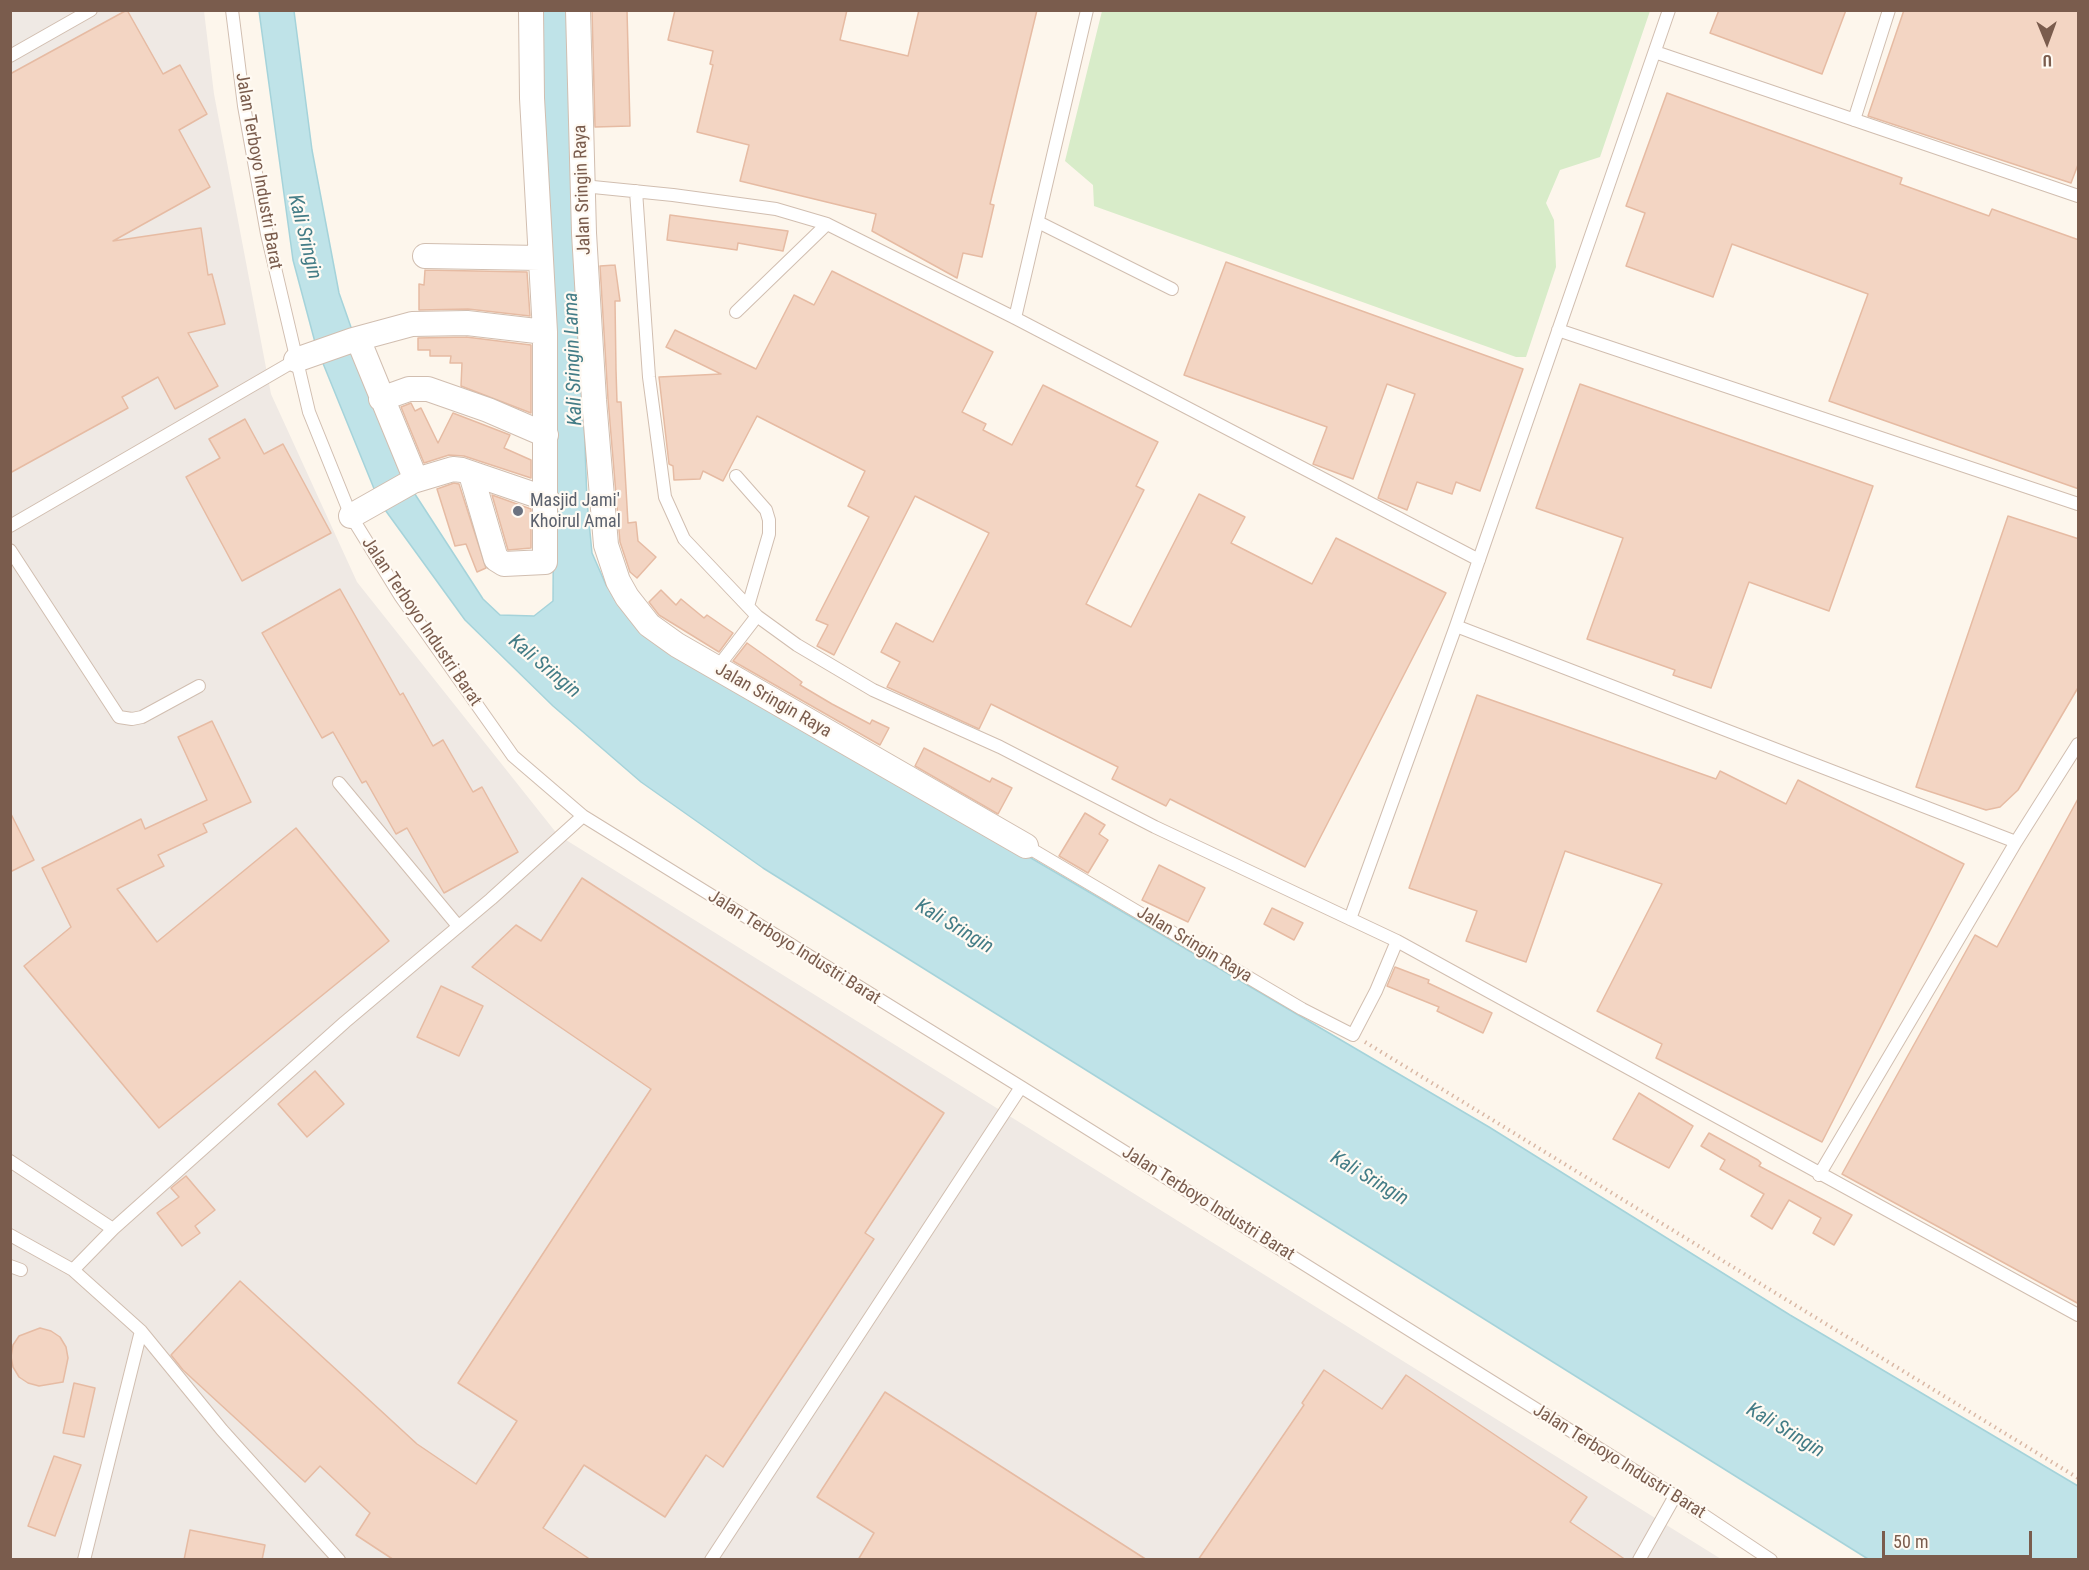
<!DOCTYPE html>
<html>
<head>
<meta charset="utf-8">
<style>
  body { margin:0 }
  #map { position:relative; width:2089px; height:1570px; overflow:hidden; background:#fdf6ec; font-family:"Roboto Condensed",sans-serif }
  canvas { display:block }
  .frame { position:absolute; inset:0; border:12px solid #7a5c4d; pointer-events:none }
  .north { position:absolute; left:2017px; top:12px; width:60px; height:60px; -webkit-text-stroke:4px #fffaf3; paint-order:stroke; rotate:179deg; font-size:16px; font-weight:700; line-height:24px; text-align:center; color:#7a5c4d }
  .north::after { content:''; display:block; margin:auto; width:21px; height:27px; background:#7a5c4d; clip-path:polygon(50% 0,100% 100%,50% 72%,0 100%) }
  .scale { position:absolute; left:1882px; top:1531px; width:150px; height:27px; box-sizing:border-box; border:3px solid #7a5c4d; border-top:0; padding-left:8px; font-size:18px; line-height:21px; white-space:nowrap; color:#7a5c4d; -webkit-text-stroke:4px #fffaf3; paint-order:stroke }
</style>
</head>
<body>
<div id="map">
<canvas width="2089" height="1570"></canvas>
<div class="frame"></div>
<div class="north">U</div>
<div class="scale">50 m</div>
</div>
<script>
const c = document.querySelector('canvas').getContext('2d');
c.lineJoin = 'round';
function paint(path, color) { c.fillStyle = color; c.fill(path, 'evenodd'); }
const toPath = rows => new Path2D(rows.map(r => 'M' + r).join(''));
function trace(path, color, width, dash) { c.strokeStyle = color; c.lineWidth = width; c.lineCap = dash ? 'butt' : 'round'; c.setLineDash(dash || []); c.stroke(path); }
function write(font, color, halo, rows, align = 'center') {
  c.font = font + ' "Roboto Condensed",sans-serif'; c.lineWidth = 4.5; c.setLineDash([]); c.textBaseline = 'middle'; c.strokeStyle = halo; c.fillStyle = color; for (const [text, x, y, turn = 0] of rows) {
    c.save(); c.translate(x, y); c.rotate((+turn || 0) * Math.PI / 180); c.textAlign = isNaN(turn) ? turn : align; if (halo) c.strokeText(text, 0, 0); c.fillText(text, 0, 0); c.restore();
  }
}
const industrial = toPath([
  [11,10,204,11,214,94,271,394,357,582,558,835,1721,1559,11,1560]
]);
const green = toPath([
  [1102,11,1102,10,1650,11,1600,157,1560,170,1546,203,1554,220,1556,267,1526,357,1516,357,1094,206,1093,185,1065,161]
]);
const water = toPath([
  [259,11,294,11,312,150,339,293,353,333,316,346,293,260,259,11],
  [535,11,569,11,587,501,592,553,606,585,636,626,1489,1127,1790,1315,2078,1486,2078,1559,1868,1559,763,868,641,782,553,706,465,620,383,507,411,488,483,599,500,615,534,616,553,601,555,299,535,11],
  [357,345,407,480,377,496,320,356,357,345]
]);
const building = toPath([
  [127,10,163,74,180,65,207,114,179,130,210,187,113,241,201,228,208,275,212,274,225,324,188,333,218,386,175,409,158,377,122,397,128,408,10,473,10,74,127,10],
  [592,10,627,10,630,126,595,127,592,10],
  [675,10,847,10,840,40,908,56,919,10,1037,10,990,204,994,205,982,257,963,253,957,278,872,231,876,214,740,181,749,145,697,132,713,65,710,64,713,51,668,40,675,10],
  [1719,10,1846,10,1822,74,1710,33,1719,10],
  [1904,10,2079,10,2079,162,2071,183,1868,116,1904,10],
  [1667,93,1902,178,1900,184,1989,216,1992,209,2079,240,2079,489,1829,401,1868,294,1732,244,1713,297,1626,266,1645,213,1626,206,1667,93],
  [670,215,788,231,783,251,738,243,737,250,667,240,670,215],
  [1226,262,1523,369,1480,491,1456,482,1452,494,1417,482,1407,510,1378,498,1415,394,1387,384,1353,479,1313,464,1327,427,1184,375,1226,262],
  [615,265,620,301,615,301,616,370,617,402,621,402,628,523,636,522,638,541,656,557,637,578,630,572,620,542,608,399,600,266,615,265],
  [425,270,527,272,530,316,468,309,419,310,419,284,424,285,425,270],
  [832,271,993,352,962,412,986,424,983,430,1012,445,1043,385,1158,442,1136,486,1144,490,1086,604,1131,627,1199,494,1245,517,1231,543,1312,584,1336,538,1446,593,1305,867,1170,799,1166,806,1112,779,1118,767,991,704,979,729,887,687,900,662,881,652,896,623,933,642,989,533,915,496,834,655,817,646,828,625,816,620,869,517,848,506,865,471,757,416,723,481,703,471,700,479,674,480,673,466,669,464,659,377,721,374,666,347,675,330,756,369,794,295,814,305,832,271],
  [466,337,531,345,531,413,461,386,462,363,450,363,451,356,430,356,430,350,418,350,418,338,466,337],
  [1580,384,1873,486,1829,611,1749,582,1711,688,1673,675,1675,670,1587,639,1623,538,1536,508,1580,384],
  [411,403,415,411,421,408,438,443,453,413,510,435,504,448,531,460,531,478,464,456,449,455,424,463,401,407,411,403],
  [245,419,264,454,283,444,331,533,242,581,186,477,220,458,209,439,245,419],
  [454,483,459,484,486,568,477,572,466,544,455,546,437,489,454,483],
  [492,495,531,509,531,548,508,550,492,495],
  [2008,516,2079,539,2079,686,2018,790,2000,807,1986,810,1916,787,2008,516],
  [340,589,400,695,403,693,433,746,443,740,473,792,482,787,518,852,444,893,407,828,396,834,366,781,362,783,333,732,322,738,262,633,340,589],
  [661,590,676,605,681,599,704,618,707,615,733,633,719,652,659,615,649,602,661,590],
  [747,643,802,682,800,685,832,704,870,724,872,720,889,728,880,745,733,661,747,643],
  [1477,695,1716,779,1720,771,1786,804,1798,780,1964,864,1822,1142,1656,1058,1662,1044,1597,1011,1662,884,1565,851,1526,962,1466,941,1477,911,1409,888,1477,695],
  [212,721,251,802,203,824,207,832,158,855,164,866,117,889,157,942,296,828,389,941,159,1128,24,966,71,927,42,868,141,819,145,829,207,800,178,737,212,721],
  [924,748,990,782,992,778,1012,788,998,814,915,766,924,748],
  [2079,797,2079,1304,1842,1174,1975,935,1997,947,2079,797],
  [10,812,34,860,10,872,10,812],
  [1085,813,1105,825,1099,834,1108,840,1088,873,1059,856,1085,813],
  [1159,865,1205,888,1188,922,1142,900,1159,865],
  [582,878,944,1113,865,1233,874,1239,723,1467,706,1455,665,1517,584,1465,543,1528,591,1560,394,1560,356,1535,370,1513,320,1466,305,1482,183,1370,171,1355,240,1281,417,1444,476,1484,517,1421,458,1383,651,1089,472,967,516,925,541,941,582,878],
  [1272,908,1303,923,1294,940,1264,924,1272,908],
  [1395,967,1429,980,1428,983,1492,1013,1483,1033,1437,1011,1439,1007,1387,986,1395,967],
  [441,986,483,1006,459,1056,417,1037,441,986],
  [315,1071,344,1104,307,1137,278,1104,315,1071],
  [1639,1093,1693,1126,1669,1168,1613,1139,1639,1093],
  [1709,1133,1758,1160,1761,1163,1759,1166,1852,1215,1834,1245,1813,1233,1821,1218,1789,1200,1772,1229,1751,1216,1764,1194,1720,1169,1725,1160,1701,1146,1709,1133],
  [186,1176,215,1210,195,1226,200,1233,182,1246,157,1213,179,1197,171,1188,186,1176],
  [40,1328,51,1331,60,1337,66,1347,68,1358,63,1382,39,1386,28,1383,19,1377,13,1367,11,1357,13,1345,19,1336,40,1328],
  [1324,1370,1382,1409,1406,1375,1587,1497,1570,1522,1626,1560,1198,1560,1304,1405,1302,1403,1324,1370],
  [74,1383,95,1388,84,1437,63,1433,74,1383],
  [885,1392,1147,1560,858,1560,874,1533,817,1497,885,1392],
  [54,1456,81,1465,55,1536,28,1526,54,1456],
  [190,1530,265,1545,262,1560,184,1560,190,1530]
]);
const path = toPath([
  [1365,1042,2078,1478]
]);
const lane = toPath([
  [232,10,244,106,267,234,309,412,351,516,401,597,513,756,583,816,1021,1087,1675,1496,1771,1560],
  [1655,52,2078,196],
  [10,56,91,10],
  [1854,120,1889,10],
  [583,186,673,195,776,209,827,224,1015,318,1479,560],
  [636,191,649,377,665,497,684,539,757,616],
  [1038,222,1172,289],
  [736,312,827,224],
  [1015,318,1087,10],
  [1558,330,2078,504],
  [736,476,766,510,769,520,769,534,748,606],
  [10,526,296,360],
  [10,550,119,717,132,719,142,717,199,686],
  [1456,626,2016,842],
  [717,668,757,616,797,645,873,690,1000,747,1155,827,1397,941,2078,1315],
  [339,783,458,926],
  [1026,846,1302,1009,1353,1035,1376,991,1397,941],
  [1350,919,1456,626,1669,10],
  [10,1161,113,1229],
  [1819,1175,2016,842,2078,744],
  [10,1235,73,1270,141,1331,222,1430,339,1560],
  [10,1266,21,1270],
  [73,1270,113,1229,345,1022,491,899,583,816],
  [84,1560,141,1331],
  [711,1560,1021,1087],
  [1639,1560,1675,1496]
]);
const street = toPath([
  [578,10,584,233,594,400,606,545,618,581,627,597,649,625,677,645,1026,846],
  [425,256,540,258],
  [358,339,416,480],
  [296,360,353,340,412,324,467,323,545,332],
  [381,399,409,389,428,389,488,410,546,435],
  [471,474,496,559,504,564,545,562,545,332,532,98,531,10],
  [351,516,413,481,453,469,462,470,547,499]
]);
const markers = [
  [518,511,6,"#6b7280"]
];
const streetNames = [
  ["Jalan Terboyo Industri Barat",258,171,80],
  ["Jalan Sringin Raya",583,190,-92],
  ["Jalan Terboyo Industri Barat",421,622,56],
  ["Jalan Sringin Raya",773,701,30],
  ["Jalan Sringin Raya",1194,945,31],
  ["Jalan Terboyo Industri Barat",794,948,32],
  ["Jalan Terboyo Industri Barat",1208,1204,32],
  ["Jalan Terboyo Industri Barat",1619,1462,32]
];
const worshipNames = [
  ["Masjid Jami'",530,501],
  ["Khoirul Amal",530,522]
];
const waterNames = [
  ["Kali Sringin",304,237,76],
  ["Kali Sringin Lama",574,359,-92],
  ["Kali Sringin",544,667,40],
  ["Kali Sringin",954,927,31],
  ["Kali Sringin",1369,1179,31],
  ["Kali Sringin",1785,1431,31]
];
paint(industrial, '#efe9e4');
paint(green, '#d8ecc9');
paint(water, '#bfe3e8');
trace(water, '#a5d3da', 1.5);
paint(building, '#f3d5c3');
trace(building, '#e6bba3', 1.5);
trace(lane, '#d1beb0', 14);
trace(street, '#d1beb0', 26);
trace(path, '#d9b8a5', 4, [1.5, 4.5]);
trace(lane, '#fff', 12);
trace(street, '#fff', 24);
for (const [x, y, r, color] of markers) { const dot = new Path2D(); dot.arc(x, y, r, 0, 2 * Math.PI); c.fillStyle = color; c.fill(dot); trace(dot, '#fffaf3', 2); }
write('18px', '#7a5c4d', '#fffaf3', streetNames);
write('18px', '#5b616d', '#fffaf3', worshipNames, 'left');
write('italic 20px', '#437c86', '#fffaf3', waterNames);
</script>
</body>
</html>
